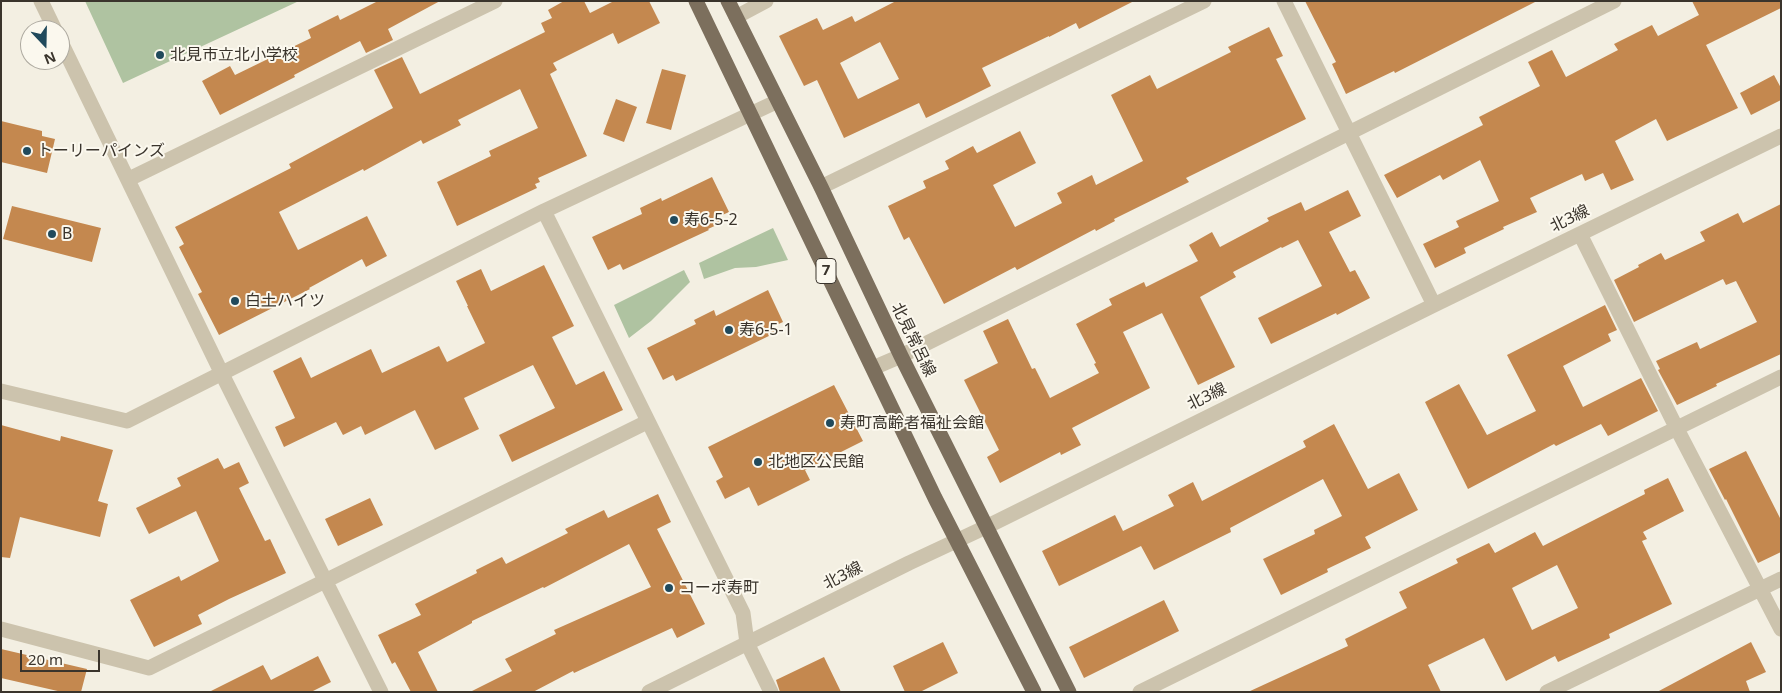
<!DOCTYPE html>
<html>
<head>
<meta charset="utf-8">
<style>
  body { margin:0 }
  #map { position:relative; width:1782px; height:693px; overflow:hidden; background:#f3efe2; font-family:"Noto Sans",sans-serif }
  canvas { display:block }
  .frame { position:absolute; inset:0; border:2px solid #3a342c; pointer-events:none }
  .north { position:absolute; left:20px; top:20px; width:50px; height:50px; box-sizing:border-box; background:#fbf8ee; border:1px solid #aeaaa0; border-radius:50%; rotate:159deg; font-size:14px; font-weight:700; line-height:20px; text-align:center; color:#3a342c }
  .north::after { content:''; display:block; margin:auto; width:18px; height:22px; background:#214a5c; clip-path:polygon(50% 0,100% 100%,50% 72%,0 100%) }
  .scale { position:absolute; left:20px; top:650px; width:80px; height:22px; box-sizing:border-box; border:2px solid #3a342c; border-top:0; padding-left:6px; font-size:15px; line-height:18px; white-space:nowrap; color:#3a342c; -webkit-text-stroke:4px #fbf8ee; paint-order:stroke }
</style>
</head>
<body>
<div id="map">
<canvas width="1782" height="693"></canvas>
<div class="frame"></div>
<div class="north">N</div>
<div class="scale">20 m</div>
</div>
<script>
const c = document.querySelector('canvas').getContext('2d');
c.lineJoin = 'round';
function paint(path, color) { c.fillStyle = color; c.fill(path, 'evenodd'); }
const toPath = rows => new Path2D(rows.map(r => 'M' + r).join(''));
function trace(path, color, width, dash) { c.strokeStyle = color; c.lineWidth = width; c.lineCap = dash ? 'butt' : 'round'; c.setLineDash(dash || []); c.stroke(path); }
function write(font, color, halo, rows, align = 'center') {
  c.font = font + ' "Noto Sans","Noto Sans JP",sans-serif'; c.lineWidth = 4; c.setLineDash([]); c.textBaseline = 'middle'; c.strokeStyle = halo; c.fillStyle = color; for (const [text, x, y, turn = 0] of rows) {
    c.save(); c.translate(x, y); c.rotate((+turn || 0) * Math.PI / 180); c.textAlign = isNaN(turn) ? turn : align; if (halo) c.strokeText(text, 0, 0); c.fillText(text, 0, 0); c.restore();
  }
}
const green = toPath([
  [85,1,299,1,123,83],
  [773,228,788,260,756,267,735,268,704,279,699,263],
  [684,270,690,282,651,321,629,338,614,305]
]);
const building = toPath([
  [378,1,440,1,388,29,393,40,366,53,360,41,294,75,295,77,220,115,202,81,230,66,235,75,311,38,308,30,338,15,340,20],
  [564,1,584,1,590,13,614,1,649,1,660,23,618,44,613,33,553,63,557,70,550,74,587,156,538,178,540,182,535,184,537,188,457,226,437,182,491,156,489,151,538,128,520,89,458,120,461,125,423,144,421,140,364,171,363,169,279,212,298,250,367,216,387,256,366,267,362,259,309,288,310,289,219,335,198,294,202,292,179,247,184,244,175,227,291,168,289,164,393,108,374,70,402,57,420,94,545,32,541,23,552,18,548,10],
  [896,1,1134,1,1079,29,1076,23,1049,37,1049,36,982,68,991,86,961,101,926,118,919,103,844,138,817,80,804,86,779,36,817,18,823,30,852,16,855,22],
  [880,42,899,79,858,99,840,63],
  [1305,1,1537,1,1395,73,1394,71,1346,94,1332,64,1336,62],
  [1692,1,1781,1,1781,8,1706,45,1738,108,1667,141,1656,119,1615,141,1634,180,1611,190,1603,173,1585,181,1582,174,1530,198,1537,212,1503,227,1504,229,1464,248,1466,253,1435,268,1423,244,1459,227,1456,221,1499,201,1480,160,1443,180,1440,175,1397,198,1384,175,1483,125,1479,117,1540,86,1528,62,1552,50,1566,77,1618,50,1614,44,1652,25,1658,36,1699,15],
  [1269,27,1283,56,1276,59,1306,119,1186,178,1189,182,1114,219,1115,221,1096,231,1095,229,1017,270,1015,267,944,304,909,237,904,240,888,206,926,188,923,181,949,169,945,161,973,146,977,153,1020,131,1036,163,993,185,1015,227,1062,203,1057,193,1092,175,1096,185,1143,161,1111,95,1150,75,1157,89,1231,52,1228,47],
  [662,69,686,75,671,130,646,123],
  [1774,75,1781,88,1781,100,1751,115,1740,93],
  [616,99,637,107,624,142,603,134],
  [1,121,42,131,42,136,55,139,47,173,1,162],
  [712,177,729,212,718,217,721,223,708,229,709,230,623,270,620,264,608,270,592,237,642,214,640,208,661,198,662,201],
  [1348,190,1361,216,1329,232,1350,272,1355,270,1370,298,1337,315,1336,313,1271,344,1258,318,1322,286,1298,240,1282,248,1281,247,1233,272,1236,277,1200,297,1235,367,1198,385,1162,313,1123,332,1150,388,1072,428,1081,445,1061,455,1060,452,1000,483,987,457,999,450,964,380,998,363,983,331,1008,319,1032,369,1035,368,1050,398,1099,373,1094,364,1096,363,1076,324,1112,305,1109,299,1144,282,1146,287,1198,261,1189,245,1212,232,1220,247,1269,221,1267,218,1301,202,1305,211],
  [1781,204,1781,354,1716,384,1717,386,1677,405,1658,370,1660,369,1656,361,1697,342,1700,349,1757,322,1736,281,1726,285,1723,279,1634,322,1614,280,1639,267,1638,265,1661,253,1665,260,1705,241,1700,232,1738,213,1743,223],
  [12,206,101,228,92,262,3,239],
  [544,265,574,326,552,337,576,385,604,371,623,410,512,462,499,435,555,408,533,365,464,398,479,429,435,450,415,410,365,435,361,426,343,435,336,422,284,447,275,427,295,418,273,371,301,357,311,378,371,349,382,373,439,346,447,362,485,343,467,306,468,306,456,281,481,269,491,291],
  [768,290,783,322,772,327,775,333,676,381,673,375,663,380,647,348,696,324,694,320,714,310,716,316],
  [1605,305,1617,330,1608,334,1611,341,1563,366,1583,407,1641,378,1658,411,1608,436,1601,424,1556,446,1554,444,1468,489,1425,402,1459,384,1487,435,1536,411,1507,355],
  [834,385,863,441,805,470,810,480,758,506,749,487,725,499,716,481,723,477,708,447],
  [1334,424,1368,489,1399,473,1418,510,1365,537,1371,548,1327,569,1328,572,1281,595,1263,559,1315,534,1314,530,1342,516,1323,479,1230,528,1231,532,1154,570,1141,546,1059,586,1042,551,1115,515,1123,531,1174,506,1168,495,1193,482,1202,501,1306,447,1303,441],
  [1,425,60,441,61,436,113,450,98,501,108,504,100,537,20,517,10,558,1,557],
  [1746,451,1781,520,1781,552,1758,563,1726,499,1725,500,1709,469],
  [218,458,224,469,239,462,249,483,239,488,265,541,270,539,286,573,229,599,198,615,202,624,154,647,130,600,179,576,181,581,219,561,196,511,149,534,136,508,181,486,177,478],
  [1668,478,1684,511,1643,532,1647,539,1642,541,1672,604,1609,634,1610,638,1558,662,1555,656,1506,681,1484,638,1428,665,1441,692,1248,692,1348,646,1345,639,1407,608,1399,592,1458,563,1456,559,1489,543,1495,553,1535,532,1543,546,1645,494,1644,490],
  [1557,565,1578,608,1532,630,1512,588],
  [658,494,671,522,657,529,705,624,677,638,672,628,574,673,573,671,533,692,470,692,512,671,505,659,556,634,554,630,651,587,629,544,544,588,543,587,472,621,472,623,418,652,438,692,411,692,395,662,392,664,378,635,421,615,415,604,477,573,476,570,502,557,506,564,568,533,565,529,604,510,608,518],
  [370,498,383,525,338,546,325,519],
  [1164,600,1179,631,1084,678,1069,647],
  [943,642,958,673,920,692,905,692,893,666],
  [1751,642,1766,672,1746,681,1750,692,1657,692],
  [1,649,87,669,81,692,62,692,1,678],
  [318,656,331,682,311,692,209,692,263,665,271,680],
  [824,657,841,692,780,692,776,680]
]);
const minor = toPath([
  [41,1,55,30],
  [1284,1,1434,305],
  [736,17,766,1],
  [60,40,222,374,381,692],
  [129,179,495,1],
  [821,187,1204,1],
  [544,211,743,613,747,643,771,692],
  [1580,234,1676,427,1781,629],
  [873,368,901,356,1614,1],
  [1,391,127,421,544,211,778,101],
  [1,629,149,668,647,422],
  [649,692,909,563,986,527,1434,305,1781,136],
  [1140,692,1781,377],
  [1547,692,1781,579]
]);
const major = toPath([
  [696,1,935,498,1034,692],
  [728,1,821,187,901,356,1069,692]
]);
const markers = [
  [160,55,5,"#214a5c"],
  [27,151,5,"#214a5c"],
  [674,220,5,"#214a5c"],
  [52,234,5,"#214a5c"],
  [235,301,5,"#214a5c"],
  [729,330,5,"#214a5c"],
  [830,423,5,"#214a5c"],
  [758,462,5,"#214a5c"],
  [669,588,5,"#214a5c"]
];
const shields = [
  [826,271,20]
];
const shieldNames = [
  ["7",826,271]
];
const poiNames = [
  ["北見市立北小学校",170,55],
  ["トーリーパインズ",37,151],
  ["寿6-5-2",684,220],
  ["B",62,234],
  ["白土ハイツ",245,301],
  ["寿6-5-1",739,330],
  ["寿町高齢者福祉会館",840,423],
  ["北地区公民館",768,462],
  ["コーポ寿町",679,588]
];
const streetNames = [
  ["北3線",1570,219,-26],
  ["北見常呂線",913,340,64],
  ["北3線",1207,397,-26],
  ["北3線",843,576,-27]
];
paint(green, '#afc3a1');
paint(building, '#c4884f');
trace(minor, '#ccc3ad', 15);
trace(major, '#7c6f5d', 15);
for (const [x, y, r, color] of markers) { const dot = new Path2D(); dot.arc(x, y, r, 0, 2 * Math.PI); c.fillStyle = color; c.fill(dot); trace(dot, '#fbf8ee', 2); }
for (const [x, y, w] of shields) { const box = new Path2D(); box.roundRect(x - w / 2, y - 12.5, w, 25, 4); c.fillStyle = '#fbf8ee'; c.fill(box); trace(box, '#3a342c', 1); }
write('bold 15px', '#3a342c', null, shieldNames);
write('16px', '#3a342c', '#fbf8ee', poiNames, 'left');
write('16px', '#3a342c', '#fbf8ee', streetNames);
</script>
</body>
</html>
